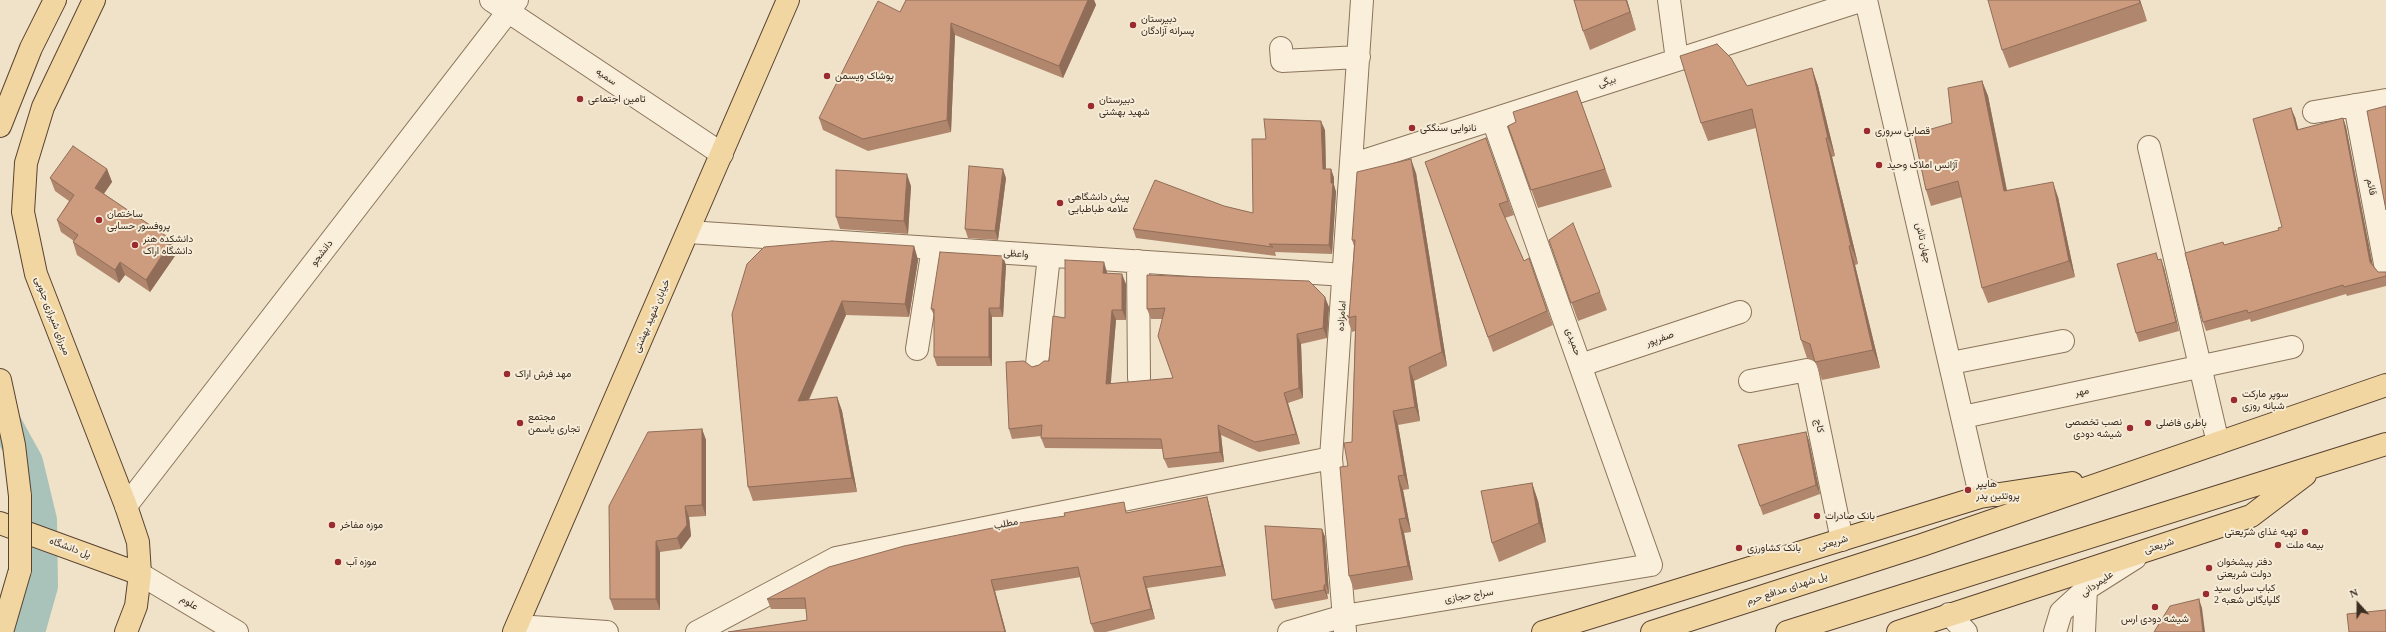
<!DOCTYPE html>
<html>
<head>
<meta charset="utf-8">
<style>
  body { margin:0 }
  #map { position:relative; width:2386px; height:632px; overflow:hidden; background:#efe2c8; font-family:"Times New Roman",serif }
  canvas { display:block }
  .north { position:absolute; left:2338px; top:584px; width:40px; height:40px; -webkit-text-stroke:3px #f6ecd7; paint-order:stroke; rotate:339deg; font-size:11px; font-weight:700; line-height:16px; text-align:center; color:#3b2d20 }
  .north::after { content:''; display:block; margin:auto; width:14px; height:18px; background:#3b2d20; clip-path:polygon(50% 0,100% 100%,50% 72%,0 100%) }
</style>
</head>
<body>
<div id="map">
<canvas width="2386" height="632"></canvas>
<div class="north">N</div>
</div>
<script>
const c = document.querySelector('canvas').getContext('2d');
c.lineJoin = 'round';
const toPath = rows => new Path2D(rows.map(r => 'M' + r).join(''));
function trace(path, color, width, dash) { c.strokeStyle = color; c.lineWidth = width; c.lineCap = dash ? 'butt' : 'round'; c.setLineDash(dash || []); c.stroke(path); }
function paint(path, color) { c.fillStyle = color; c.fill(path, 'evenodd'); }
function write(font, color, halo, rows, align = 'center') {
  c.font = font + ' "Times New Roman",Vazirmatn,serif'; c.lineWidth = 4; c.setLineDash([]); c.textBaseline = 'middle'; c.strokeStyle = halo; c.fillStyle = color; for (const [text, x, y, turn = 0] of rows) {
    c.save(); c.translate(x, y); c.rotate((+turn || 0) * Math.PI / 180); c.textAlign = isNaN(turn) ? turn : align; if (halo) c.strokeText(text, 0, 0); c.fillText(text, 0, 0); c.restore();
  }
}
const canal = toPath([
  [6,424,27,462,41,520,42,586,29,632]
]);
const minor = toPath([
  [491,0,722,154],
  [1669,0,1677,60],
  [1866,0,1978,486,1997,495],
  [1281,48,1282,61,1359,57],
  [2355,105,2386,269],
  [2314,112,2386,100],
  [2149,147,2218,443],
  [1351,165,1863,0],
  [688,232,1345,275],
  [1138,261,1139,378],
  [917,349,933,248],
  [1951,363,2063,341],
  [1037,364,1049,256],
  [1581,365,1740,312],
  [1750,381,1807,370,1842,540],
  [1963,417,2292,347],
  [126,506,517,0],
  [140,574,237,632],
  [1949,614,1966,632],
  [517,626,607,632],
  [1345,631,1331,458,1362,0],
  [697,632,836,558,1331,458],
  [1289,632,1344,616,1651,565,1493,120],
  [2055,632,2061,612,2086,589,2135,558],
  [2084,632,2086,589]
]);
const major = toPath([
  [94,0,43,107,26,163,23,212,36,274,126,506,138,542,140,574,136,606,126,632],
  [0,126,31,48,55,0],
  [0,380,14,445,20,496],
  [0,523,140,574],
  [2,632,20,570],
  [514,632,788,0],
  [1543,632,1980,497,2072,483],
  [1652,632,1922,545,2386,385],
  [1787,632,2386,444],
  [1898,632,2251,516,2305,475]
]);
const majorBridge = toPath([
  [20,570,20,496]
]);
const wall = toPath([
  [906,0,1094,0,1096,5,1063,78,955,35,951,132,868,151,823,130,819,118,900,12],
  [1574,0,1627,0,1636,30,1590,50,1583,31],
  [2140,0,2147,21,2009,68,2002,50],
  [1812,68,1818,86,1835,156,1832,157,1858,264,1855,265,1880,368,1822,380,1815,361,1807,358,1801,340,1756,128,1708,141,1701,123,1747,86],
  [1982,81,1988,96,2007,190,2058,197,2075,277,1988,303,1982,288,1962,197,1931,206,1926,190,1952,123],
  [1577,91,1612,187,1538,208,1508,126,1516,122],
  [2295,117,2298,130,2343,118,2346,127,2372,265,2378,272,2386,272,2386,286,2347,296,2346,294,2251,322,2250,319,2206,331,2203,322,2224,245,2279,230,2282,227],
  [1325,130,1326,169,1331,169,1334,178,1334,185,1336,192,1332,254,1275,252,1276,256,1136,238,1133,229,1224,206,1253,213,1266,139],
  [1486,138,1514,215,1505,218,1524,261,1529,258,1553,325,1493,352,1425,162],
  [107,169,112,182,104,194,172,240,177,253,150,292,125,275,119,283,77,255,73,242,74,241,61,232,57,220,69,201,55,191,50,178],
  [1416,173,1447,366,1414,381,1420,421,1398,425,1409,489,1403,490,1411,532,1404,533,1413,580,1354,590,1349,576,1348,466,1352,442,1355,331,1352,332,1347,318,1349,317,1354,246,1352,240],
  [1006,178,998,240,968,238,965,229],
  [911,186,908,234,840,229,836,217],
  [1549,240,1600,292,1607,310,1578,321],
  [914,246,918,260,909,317,846,315,809,400,837,397,842,411,857,492,753,501,748,487,732,314],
  [2159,260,2164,268,2179,331,2139,342,2136,333],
  [1006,265,1003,317,992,317,992,366,937,366,934,357,934,315,931,309],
  [1107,272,1107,273,1126,284,1126,320,1116,320,1110,384,1173,378,1163,319,1151,319,1147,309,1147,275,1329,307,1327,338,1301,344,1303,398,1288,403,1300,444,1259,452,1221,435,1224,462,1168,468,1164,459,1163,449,1045,448,1041,438,1041,436,1012,439,1009,429,1032,367,1039,365,1049,361,1065,318],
  [702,429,706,440,706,516,689,517,691,536,681,549,660,552,660,610,614,610,610,599],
  [1806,432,1809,441,1820,494,1763,515,1738,445],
  [1532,483,1538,501,1546,542,1499,562,1492,543],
  [1207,497,1210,508,1226,576,1147,588,1155,619,1106,632,1094,632,1091,624,1081,577,995,591,1006,632,728,632,807,620,806,609,771,609,767,599,1128,513],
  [1322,529,1325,537,1329,594,1327,594,1328,599,1275,609,1272,600]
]);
const shadedWall = toPath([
  [1088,0,1094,0,1096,5,1063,78,1059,66],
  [1626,0,1627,0,1636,30],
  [2139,0,2140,0,2147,21],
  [951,23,955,35,951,132,947,120],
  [1812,68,1818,86,1835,156,1828,138],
  [1982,81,1988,96,2010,207,2004,191],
  [2291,108,2295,117,2301,139,2297,130],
  [2343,118,2346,127,2374,271,2370,262],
  [1321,121,1325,130,1326,178,1323,169],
  [1826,138,1832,157,1858,264,1851,246],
  [1411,159,1416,173,1447,366,1442,352],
  [107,169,112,182,99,200,95,188],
  [1003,169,1006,178,998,240,995,231],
  [1331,169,1334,178,1334,185,1336,192,1332,254,1329,245],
  [907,174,911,186,908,234,904,221],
  [2053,182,2058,197,2075,277,2069,261],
  [172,240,177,253,150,292,146,280],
  [914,246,918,260,909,317,905,304],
  [1849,246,1855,265,1880,368,1873,350],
  [1003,256,1006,265,1003,317,1000,308],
  [2161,259,2164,268,2179,331,2176,322],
  [120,262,125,275,119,283,115,270],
  [1104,262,1107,272,1107,283,1103,273],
  [1122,274,1126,284,1126,320,1122,310],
  [1325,297,1329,307,1327,338,1323,328],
  [842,301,846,315,802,414,798,401],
  [989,308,992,317,992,366,989,357],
  [1112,310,1116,320,1110,394,1106,384],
  [1297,334,1301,344,1303,398,1299,388],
  [1409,367,1414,381,1420,421,1415,407],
  [1284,393,1288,403,1300,444,1296,434],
  [837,397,842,411,857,492,852,478],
  [1393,411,1398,425,1409,489,1404,475],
  [1218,425,1221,435,1224,462,1220,452],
  [702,429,706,440,706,516,702,505],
  [1806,432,1809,441,1820,494,1816,485],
  [1398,476,1403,490,1411,532,1406,518],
  [1532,483,1538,501,1546,542,1539,523],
  [1207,497,1210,508,1226,576,1222,566],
  [685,506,689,517,691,536,681,549,677,538],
  [1399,519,1404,533,1413,580,1408,566],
  [1322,529,1325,537,1329,594,1326,585],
  [656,541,660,552,660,610,656,599],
  [1143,577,1147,588,1155,619,1151,609],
  [991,580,995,591,1006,632,1005,632],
  [1324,585,1327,594,1328,599,1324,590],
  [2199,599,2202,608,2205,632,2203,632]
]);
const building = toPath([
  [906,0,1088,0,1059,66,951,23,947,120,863,139,819,118,878,1,900,12,906,0],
  [1574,0,1626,0,1630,12,1583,31,1574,0],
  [1988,0,2139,0,2140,3,2002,50,1988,0],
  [1717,44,1731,58,1747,86,1812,68,1828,138,1826,138,1851,246,1849,246,1873,350,1815,362,1810,344,1801,340,1752,109,1701,123,1680,56,1717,44],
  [1982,81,2004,191,2053,182,2069,261,1982,288,1958,181,1926,190,1914,134,1952,123,1948,88,1982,81],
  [1577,91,1605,169,1531,190,1508,126,1516,122,1513,112,1577,91],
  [2386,106,2386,210,2367,111,2386,106],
  [2291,108,2297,130,2343,118,2370,262,2378,272,2386,272,2386,276,2344,287,2343,285,2248,313,2247,310,2203,322,2185,253,2223,242,2224,245,2279,230,2278,228,2282,227,2253,119,2291,108],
  [1264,119,1321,121,1323,169,1331,169,1331,183,1333,183,1329,245,1269,244,1273,247,1133,229,1155,180,1224,206,1253,213,1252,139,1266,139,1264,119],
  [1486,138,1508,201,1499,204,1524,261,1529,258,1547,311,1488,337,1425,162,1486,138],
  [73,146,107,169,95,188,172,240,146,280,120,262,115,270,73,242,78,235,57,220,74,195,50,178,73,146],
  [1411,159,1442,352,1409,367,1415,407,1393,411,1404,475,1398,476,1406,518,1399,519,1408,566,1349,576,1340,467,1348,466,1344,443,1352,442,1356,316,1347,318,1347,315,1349,317,1355,240,1352,240,1357,172,1411,159],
  [969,166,1003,169,995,231,965,229,969,166],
  [836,170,907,174,904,221,836,217,836,170],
  [1573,223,1600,292,1571,303,1549,240,1573,223],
  [832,241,914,246,905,304,842,301,798,401,837,397,852,478,748,487,732,314,747,264,764,247,832,241],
  [940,252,1003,256,1000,308,989,308,989,357,934,357,934,309,931,309,940,252],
  [2156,253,2158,260,2161,259,2176,322,2136,333,2117,264,2156,253],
  [1065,260,1104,262,1103,273,1122,274,1122,310,1112,310,1106,384,1173,378,1158,336,1165,308,1147,309,1147,275,1309,281,1325,297,1323,328,1297,334,1299,388,1284,393,1296,434,1255,442,1218,425,1220,452,1164,459,1161,439,1041,438,1042,425,1009,429,1006,362,1024,361,1032,367,1039,365,1044,361,1049,361,1053,316,1065,318,1065,260],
  [702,429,702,505,685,506,687,525,677,538,656,541,656,599,610,599,609,506,648,432,702,429],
  [1806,432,1816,485,1760,506,1738,445,1806,432],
  [1532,483,1539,523,1492,543,1481,491,1532,483],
  [1207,497,1222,566,1143,577,1151,609,1091,624,1078,567,991,580,1005,632,728,632,807,620,805,598,767,599,829,567,904,546,1012,524,1065,516,1064,513,1112,504,1124,502,1126,513,1207,497],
  [1265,526,1322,529,1326,585,1324,585,1324,590,1272,600,1265,526],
  [2199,599,2203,632,2154,632,2170,606,2199,599],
  [2386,610,2386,632,2349,632,2347,614,2386,610]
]);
const markers = [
  [1133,25,4,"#9a2c30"],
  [827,76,4,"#9a2c30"],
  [580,99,4,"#9a2c30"],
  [1091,106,4,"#9a2c30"],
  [1412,128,4,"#9a2c30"],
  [1867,131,4,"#9a2c30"],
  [1879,165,4,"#9a2c30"],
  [1060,203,4,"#9a2c30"],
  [99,220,4,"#9a2c30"],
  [135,245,4,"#9a2c30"],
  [507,374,4,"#9a2c30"],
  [2234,400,4,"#9a2c30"],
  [520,423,4,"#9a2c30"],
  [2148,423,4,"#9a2c30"],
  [2130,428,4,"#9a2c30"],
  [1968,490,4,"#9a2c30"],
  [1817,516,4,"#9a2c30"],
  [332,525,4,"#9a2c30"],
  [2305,532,4,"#9a2c30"],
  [2278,545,4,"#9a2c30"],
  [1739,548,4,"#9a2c30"],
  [338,562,4,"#9a2c30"],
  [2209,568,4,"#9a2c30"],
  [2206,594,4,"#9a2c30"],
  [2155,607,4,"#9a2c30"]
];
const poiNames = [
  ["دبیرستان",1141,19],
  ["پسرانه آزادگان",1141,31],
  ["پوشاک ویسمن",835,76],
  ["تامین اجتماعی",588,99],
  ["دبیرستان",1099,100],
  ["شهید بهشتی",1099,112],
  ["نانوایی سنگکی",1420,128],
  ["قصابی سروری",1875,131],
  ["آژانس املاک وحید",1887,165],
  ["پیش دانشگاهی",1068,197],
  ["علامه طباطبایی",1068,209],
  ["ساختمان",107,214],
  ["پروفسور حسابی",107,226],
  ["دانشکده هنر",143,239],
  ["دانشگاه اراک",143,251],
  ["مهد فرش اراک",515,374],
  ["سوپر مارکت",2242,394],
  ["شبانه روزی",2242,406],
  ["مجتمع",528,417],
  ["تجاری یاسمن",528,429],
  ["نصب تخصصی",2122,422,"right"],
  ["شیشه دودی",2122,434,"right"],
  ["باطری فاضلی",2156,423],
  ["هایپر",1976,484],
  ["پروتئین پدر",1976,496],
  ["بانک صادرات",1825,516],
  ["موزه مفاخر",340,525],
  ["تهیه غذای شریعتی",2297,532,"right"],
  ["بیمه ملت",2286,545],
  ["بانک کشاورزی",1747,548],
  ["موزه آب",346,562],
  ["دفتر پیشخوان",2217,562],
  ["دولت شریعتی",2217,574],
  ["کباب سرای سید",2214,588],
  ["گلپایگانی شعبه 2",2214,600],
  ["شیشه دودی ارس",2155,619,"center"]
];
const streetNames = [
  ["سمیه",606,77,34],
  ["بیگی",1607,82,-18],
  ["قائم",2371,187,79],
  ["جهان تاش",1923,243,77],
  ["دانشجو",322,253,-52],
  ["واعظی",1016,254,4],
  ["میرزای شیرازی جنوبی",52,316,69],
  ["خیابان شهید بهشتی",652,316,-67],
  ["امامزاده",1342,316,-86],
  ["صفرپور",1660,339,-19],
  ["حمیدی",1573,342,70],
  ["مهر",2082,392,-12],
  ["کاج",1819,426,78],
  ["مطلب",1006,524,-11],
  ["شریعتی",1833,543,-17],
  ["شریعتی",2159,546,-18],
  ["پل دانشگاه",70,548,20],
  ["علیمردانی",2097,584,-35],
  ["پل شهدای مدافع حرم",1787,589,-18],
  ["سراج حجازی",1469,596,-9],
  ["علوم",189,603,31]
];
trace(canal, '#a9c3ba', 32);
trace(minor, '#8b745c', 24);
trace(major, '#594230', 24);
trace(minor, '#f9efdb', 22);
trace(major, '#f1d6a1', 22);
trace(majorBridge, '#594230', 24, []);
trace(majorBridge, '#f1d6a1', 22);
paint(wall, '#b0866c');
paint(shadedWall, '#906d58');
paint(building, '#cd9c7e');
trace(building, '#906d58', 1);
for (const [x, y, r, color] of markers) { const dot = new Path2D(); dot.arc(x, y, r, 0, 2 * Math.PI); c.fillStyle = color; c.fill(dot); trace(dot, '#f6ecd7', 1.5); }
write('10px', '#3b2d20', '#f6ecd7', poiNames, 'left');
write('10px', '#3b2d20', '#f6ecd7', streetNames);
</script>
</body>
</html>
